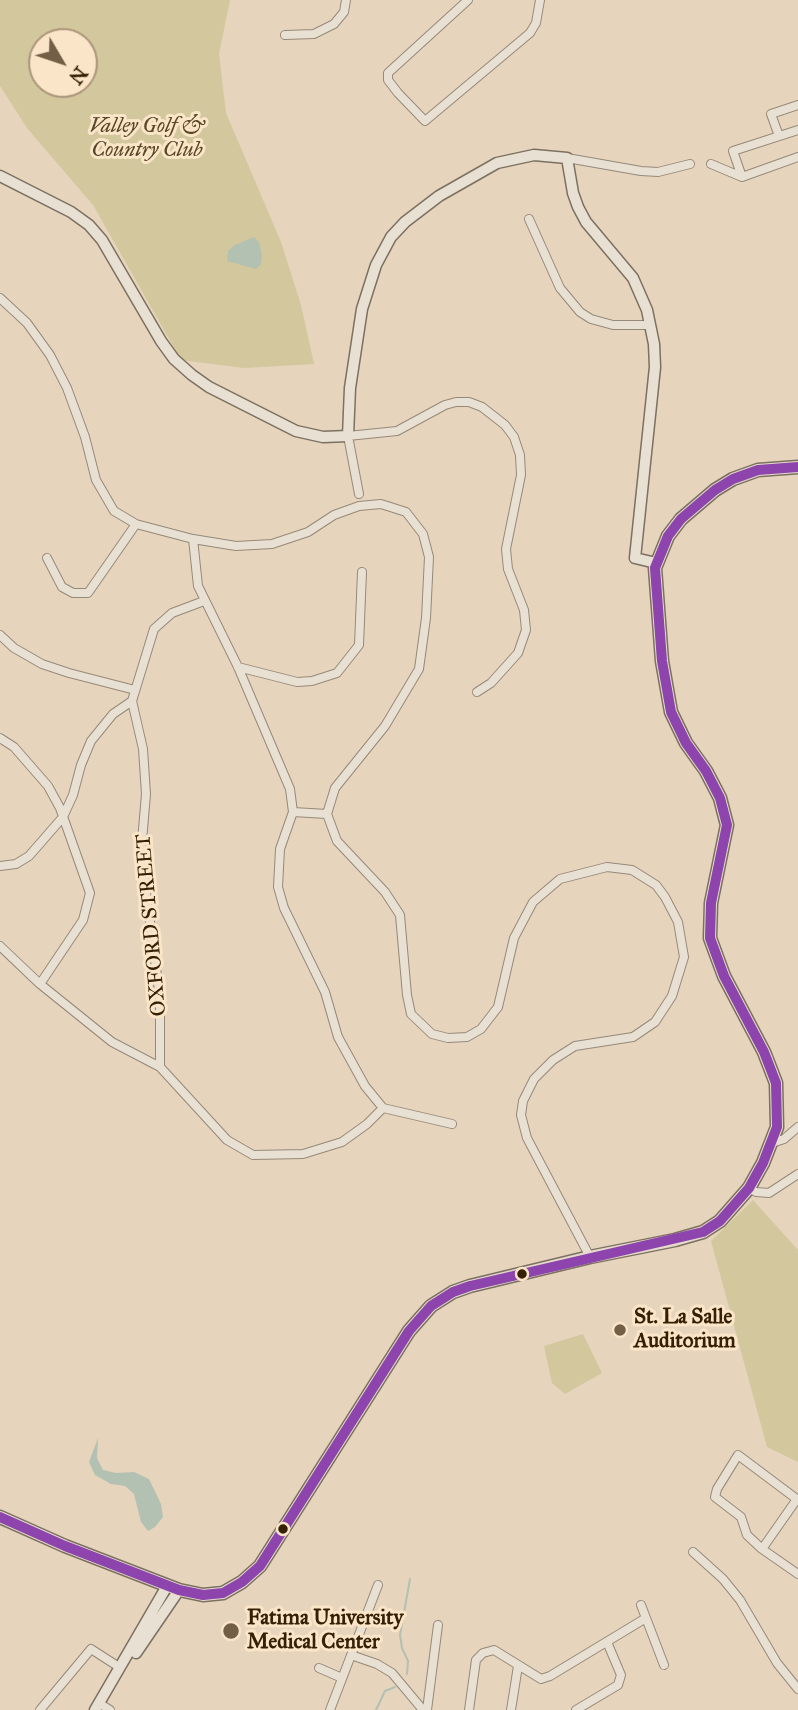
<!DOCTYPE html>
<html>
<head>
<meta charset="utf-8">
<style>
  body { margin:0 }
  #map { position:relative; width:798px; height:1710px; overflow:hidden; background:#e6d4bc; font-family:"IM FELL Great Primer",serif }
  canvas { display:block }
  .north { position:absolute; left:28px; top:28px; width:70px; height:70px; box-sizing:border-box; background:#fae5c8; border:2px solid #ab967a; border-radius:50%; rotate:129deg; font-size:19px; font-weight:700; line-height:28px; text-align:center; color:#352005 }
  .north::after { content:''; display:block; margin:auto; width:24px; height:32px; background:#735f45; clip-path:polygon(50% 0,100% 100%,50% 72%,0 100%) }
</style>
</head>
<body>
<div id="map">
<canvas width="798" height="1710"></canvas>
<div class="north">N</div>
</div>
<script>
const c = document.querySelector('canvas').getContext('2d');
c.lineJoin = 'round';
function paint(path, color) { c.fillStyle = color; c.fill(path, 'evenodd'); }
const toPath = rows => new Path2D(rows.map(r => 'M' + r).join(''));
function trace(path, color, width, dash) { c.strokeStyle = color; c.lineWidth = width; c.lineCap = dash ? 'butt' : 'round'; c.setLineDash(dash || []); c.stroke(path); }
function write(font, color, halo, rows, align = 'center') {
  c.font = font + ' "IM FELL Great Primer",serif'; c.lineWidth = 6; c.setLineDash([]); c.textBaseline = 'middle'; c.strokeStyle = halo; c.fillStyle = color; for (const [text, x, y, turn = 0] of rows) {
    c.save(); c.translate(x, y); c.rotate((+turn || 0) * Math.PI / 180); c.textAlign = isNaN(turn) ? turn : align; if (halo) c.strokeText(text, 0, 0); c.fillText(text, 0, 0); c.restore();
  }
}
const green = toPath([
  [0,0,230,0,219,54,226,113,281,242,301,305,314,364,244,368,181,360,93,205,27,128,0,86],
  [42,42,84,42,84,84,42,84],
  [753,1200,798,1250,798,1462,767,1447,711,1241],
  [583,1334,602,1373,565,1394,552,1383,544,1346]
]);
const water = toPath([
  [254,237,259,242,262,256,261,264,256,269,227,261,228,251,235,245],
  [98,1438,97,1458,103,1470,116,1473,134,1472,149,1479,161,1504,163,1517,155,1527,148,1531,141,1522,134,1494,125,1486,111,1484,95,1475,89,1462]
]);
const stream = toPath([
  [407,1674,408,1661,402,1648,400,1635,410,1579],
  [376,1710,385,1691,395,1687]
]);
const street = toPath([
  [468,0,388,73,388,80,398,93,425,121,530,33,536,23,540,0],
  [285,35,314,34,334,24,344,12,346,0],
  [779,136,771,114,798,105],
  [567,158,641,171,658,172,690,164],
  [711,164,742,177,798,157],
  [742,177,733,151,798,130],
  [529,219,560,288,580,312,591,319,613,325,650,325],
  [0,298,27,323,50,355,67,388,85,437,96,480,114,511,136,524,193,539,236,546,272,544,308,532,334,515,359,506,381,504,406,512,423,534,429,557,426,618,419,669,385,726,335,788,327,814,337,841,385,892,400,915,407,995,411,1014,432,1034,448,1038,467,1037,481,1029,498,1007,514,938,533,902,560,879,607,867,632,870,656,885,665,897,678,922,684,957,672,996,655,1022,633,1037,575,1046,553,1060,534,1079,523,1101,521,1115,527,1138,590,1257],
  [359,494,348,436,397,431,445,405,456,402,469,402,482,407,505,425,514,437,520,455,521,475,506,549,508,569,524,610,526,630,518,653,491,683,477,692],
  [193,539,198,586,238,667,290,789,293,812,280,849,278,887,284,908,325,992,338,1037,365,1086,383,1108,452,1124],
  [47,558,62,587,73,593,88,593,136,524],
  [0,635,14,648,42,664,69,673,135,690],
  [238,667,297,682,312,681,337,673,359,645,362,572],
  [132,701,143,749,146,794,141,853,160,999,160,1067],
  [0,738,14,747,48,786,60,808,90,893,83,920,40,984],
  [293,812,327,814],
  [0,866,16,864,29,856,63,817,73,795,81,765,91,741,113,714,132,701,154,629,172,613,204,601],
  [0,946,40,984,112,1042,160,1067,227,1140,253,1155,303,1154,342,1142,367,1124,383,1108],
  [772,1143,784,1139,798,1127],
  [749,1188,756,1192,769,1193,798,1174],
  [798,1500,738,1455,717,1489,715,1497,741,1517,747,1535,762,1549,798,1574],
  [762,1549,797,1499],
  [693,1552,723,1579,740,1600,777,1663,798,1689],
  [641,1605,664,1665],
  [351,1655,377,1664,392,1673,423,1710],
  [319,1668,342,1678],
  [99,1703,110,1710],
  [40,1710,91,1649,119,1667],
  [330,1710,378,1585],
  [427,1710,438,1625],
  [469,1710,476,1660,483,1653,494,1650,541,1679,550,1676,646,1618],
  [511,1710,518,1666],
  [576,1710,618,1685,621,1675,607,1642]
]);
const secondary = toPath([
  [0,176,71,212,89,225,102,240,161,341,174,359,192,375,209,387,296,431,323,437,348,436,350,388,362,309,376,265,391,237,405,222,439,196,497,163,534,155,567,158,573,193,578,207,586,222,633,278,647,310,654,344,655,367,635,558,656,563],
  [136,1653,179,1590],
  [95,1710,167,1586]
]);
const primary = toPath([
  [0,1517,65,1546,179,1590,203,1595,223,1593,242,1582,260,1566,409,1331,431,1306,453,1292,470,1286,590,1257,675,1240,703,1232,720,1221,749,1188,763,1163,777,1127,776,1083,764,1052,724,976,710,938,711,903,727,825,720,798,706,771,686,743,671,712,662,661,655,568,668,536,681,519,715,490,733,479,758,470,798,467]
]);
const bus1 = toPath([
  [0,1517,65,1546,179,1590,203,1595,223,1593,242,1582,260,1566,409,1331,431,1306,453,1292,470,1286,703,1232,720,1221,749,1188,763,1163,777,1127,776,1083,764,1052,724,976,710,938,711,903,727,825,720,798,706,771,686,743,671,712,662,661,655,568,668,536,681,519,715,490,733,479,758,470,798,467]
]);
const markers = [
  [522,1274,6,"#352005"],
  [620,1330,7,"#735f45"],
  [283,1529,6,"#352005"],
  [231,1631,9,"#735f45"]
];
const parkNames = [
  ["Valley Golf &",147,127],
  ["Country Club",147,151]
];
const streetNames = [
  ["OXFORD STREET",152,925,-95]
];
const poiNames = [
  ["St. La Salle",634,1318],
  ["Auditorium",634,1342],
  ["Fatima University",247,1619],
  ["Medical Center",247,1643]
];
paint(green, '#d3c79d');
paint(water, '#b3c1b2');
trace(stream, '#b3c1b2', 2);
trace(street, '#968978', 10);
trace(secondary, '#7c7060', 13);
trace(primary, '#7c7060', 15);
trace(street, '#e9e0d4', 8);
trace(secondary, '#e9e0d4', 10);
trace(primary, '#e5dbcd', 12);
trace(bus1, '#8e44ad', 10);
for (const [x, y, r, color] of markers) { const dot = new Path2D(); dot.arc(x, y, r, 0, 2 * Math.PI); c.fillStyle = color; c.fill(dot); trace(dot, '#fae5c8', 2.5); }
write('italic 21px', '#584725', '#fae5c8', parkNames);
write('21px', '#352005', '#fae5c8', streetNames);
write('bold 21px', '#352005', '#fae5c8', poiNames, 'left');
</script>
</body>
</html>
